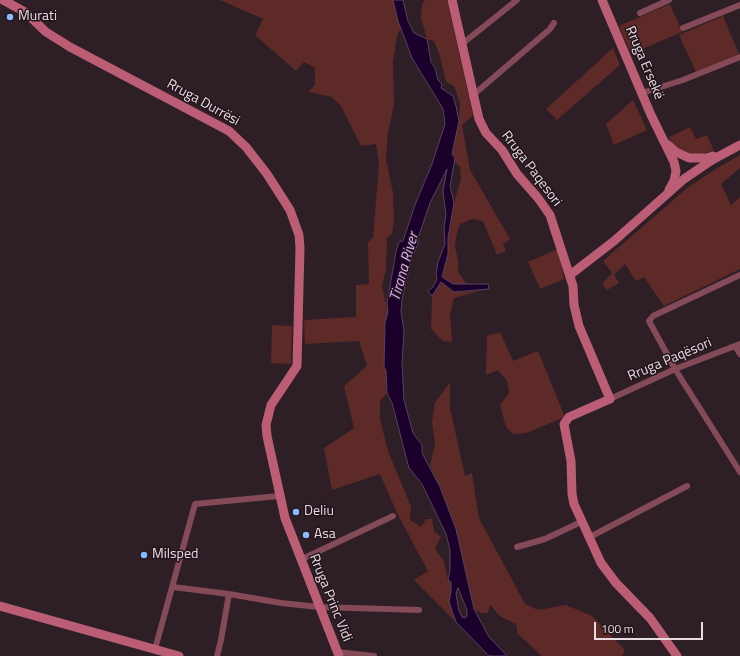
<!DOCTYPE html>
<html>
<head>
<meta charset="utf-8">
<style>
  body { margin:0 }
  #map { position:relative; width:740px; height:656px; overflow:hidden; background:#2e1e26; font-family:"Titillium Web",sans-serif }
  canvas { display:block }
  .scale { position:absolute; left:594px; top:622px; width:109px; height:18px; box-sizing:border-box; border:2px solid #e7dce2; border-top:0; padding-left:5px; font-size:12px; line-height:14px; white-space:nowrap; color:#e7dce2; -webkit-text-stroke:3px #24151d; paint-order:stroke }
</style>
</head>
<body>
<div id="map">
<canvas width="740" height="656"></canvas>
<div class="scale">100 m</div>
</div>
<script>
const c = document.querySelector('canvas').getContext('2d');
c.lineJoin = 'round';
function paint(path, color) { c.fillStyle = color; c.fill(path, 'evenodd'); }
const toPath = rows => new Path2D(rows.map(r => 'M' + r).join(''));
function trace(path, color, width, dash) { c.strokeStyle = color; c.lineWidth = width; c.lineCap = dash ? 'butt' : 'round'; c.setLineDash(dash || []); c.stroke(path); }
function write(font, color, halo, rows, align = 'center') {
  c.font = font + ' "Titillium Web",sans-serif'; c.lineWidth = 3; c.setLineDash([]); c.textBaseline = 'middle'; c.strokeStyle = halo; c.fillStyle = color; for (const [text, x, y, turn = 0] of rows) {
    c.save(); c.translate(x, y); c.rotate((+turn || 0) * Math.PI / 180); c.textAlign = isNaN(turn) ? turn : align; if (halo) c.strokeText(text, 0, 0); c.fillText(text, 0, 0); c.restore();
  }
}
const green = toPath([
  [220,0,393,0,401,29,397,36,393,62,394,105,388,132,386,159,393,193,394,219,392,234,387,238,386,269,382,286,388,312,385,368,386,370,387,393,380,401,380,419,388,451,411,507,410,520,421,527,426,519,432,519,434,531,441,537,435,548,444,562,448,580,451,582,452,613,456,622,414,580,428,571,397,513,380,474,332,490,324,448,354,428,344,386,367,366,359,341,305,344,304,320,356,317,356,285,369,284,368,243,373,237,379,164,376,144,361,146,341,106,332,97,309,92,315,84,315,68,304,62,296,71,255,35,263,19],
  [425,0,447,0,473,115,462,125,470,170,510,239,503,244,506,251,497,255,483,221,472,219,460,224,457,232,455,246,458,261,458,272,468,286,453,284,442,277,448,254,448,238,454,203,461,179,460,167,456,163,452,154,459,121,460,103,454,86,446,82,440,56,434,41,427,39,421,18,422,4],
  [670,4,682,32,631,54,619,26],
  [723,16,739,54,696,72,679,35],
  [613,48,620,65,557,120,546,109],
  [633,100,647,130,614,145,606,124],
  [690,127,696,139,707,135,714,151,694,155,682,152,673,145,669,137],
  [740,155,740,168,721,184,731,205,740,197,740,269,664,306,644,277,636,281,625,264,614,275,619,283,607,290,602,284,612,273,603,261,687,188,714,170],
  [558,249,564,279,540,289,528,262],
  [441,281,454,292,480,291,454,298,450,315,452,342,443,341,431,329,432,296],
  [272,325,292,326,291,364,271,363],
  [500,332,513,361,538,351,565,417,526,433,513,434,506,427,500,405,509,393,507,381,498,370,486,375,487,336],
  [450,382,450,408,465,476,472,473,479,518,525,604,538,610,566,605,592,616,625,650,622,656,542,656,518,634,516,624,501,617,490,605,488,613,481,613,474,609,456,529,430,465,435,443,432,422,435,403]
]);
const water = toPath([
  [393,0,403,0,408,21,414,33,427,39,431,62,435,68,438,80,442,84,441,88,453,96,456,106,459,121,452,154,455,158,450,186,454,203,448,238,448,254,442,277,453,284,488,284,489,289,454,292,441,282,432,296,428,291,433,287,437,279,436,275,438,262,445,244,444,228,446,215,443,191,447,169,430,203,418,238,418,244,411,260,402,299,401,312,404,331,402,363,404,400,413,433,422,445,422,453,440,487,456,529,474,609,489,637,507,656,489,656,456,622,449,602,451,592,451,582,448,580,450,570,450,550,446,534,422,484,409,468,392,403,387,393,386,370,384,367,385,323,388,312,387,303,396,252,399,242,403,241,415,205,432,164,445,124,443,109,412,58,398,21,393,0],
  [458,588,467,610,467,616,465,618,462,617,459,611,456,594,458,588]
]);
const street = toPath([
  [640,13,669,0],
  [683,28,740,5],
  [462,44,517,0],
  [642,93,683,80,740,57],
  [472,96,550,29,554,23],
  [740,275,653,316,649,321,675,369,740,472],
  [735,346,740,354],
  [610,399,675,369,740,344],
  [588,538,687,486],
  [517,547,545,539,581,522],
  [300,560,393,516],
  [173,587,229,594,281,603,319,607,419,610],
  [155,649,195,504,279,496],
  [337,652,374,656],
  [217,656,221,640,229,594]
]);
const secondary = toPath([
  [3,0,25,12,46,32,70,47,229,131,246,147,267,174,290,210,299,235,300,248,297,366,271,405,266,425,267,436,285,518,339,656],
  [452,0,479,119,486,133,502,150,517,174,538,198,550,215,573,286,574,305,579,326,610,399,569,417,564,424,571,461,572,494,574,504,601,563,616,583,650,618,677,656],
  [602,0,651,115,674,162,676,171,674,181,669,190],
  [667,144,676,152,689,158,706,158,713,156],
  [570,275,614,241,684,179,712,160,740,145],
  [0,606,179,656]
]);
const markers = [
  [10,17,4,"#8abafc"],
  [296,512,4,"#8abafc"],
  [306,535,4,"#8abafc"],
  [144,555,4,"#8abafc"]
];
const poiNames = [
  ["Murati",18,17],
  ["Deliu",304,512],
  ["Asa",314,535],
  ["Milsped",152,555]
];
const streetNames = [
  ["Rruga Ersekë",644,63,67],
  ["Rruga Durrësi",203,103,29],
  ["Rruga Paqesori",531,169,53],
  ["Rruga Paqësori",670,360,-23],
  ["Rruga Princ Vidi",330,598,68]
];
const waterNames = [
  ["Tirana River",405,267,-74]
];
paint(green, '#5d2a28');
paint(water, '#1a002a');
trace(water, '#584261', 1);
trace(street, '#844a58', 6);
trace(secondary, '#ba5d75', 9);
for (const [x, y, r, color] of markers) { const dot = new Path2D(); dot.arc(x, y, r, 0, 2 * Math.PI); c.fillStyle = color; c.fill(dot); trace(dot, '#24151d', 1.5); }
write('14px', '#e7dce2', '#24151d', poiNames, 'left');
write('14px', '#e7dce2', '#24151d', streetNames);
write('italic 15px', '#deaffe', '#24151d', waterNames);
</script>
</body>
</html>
